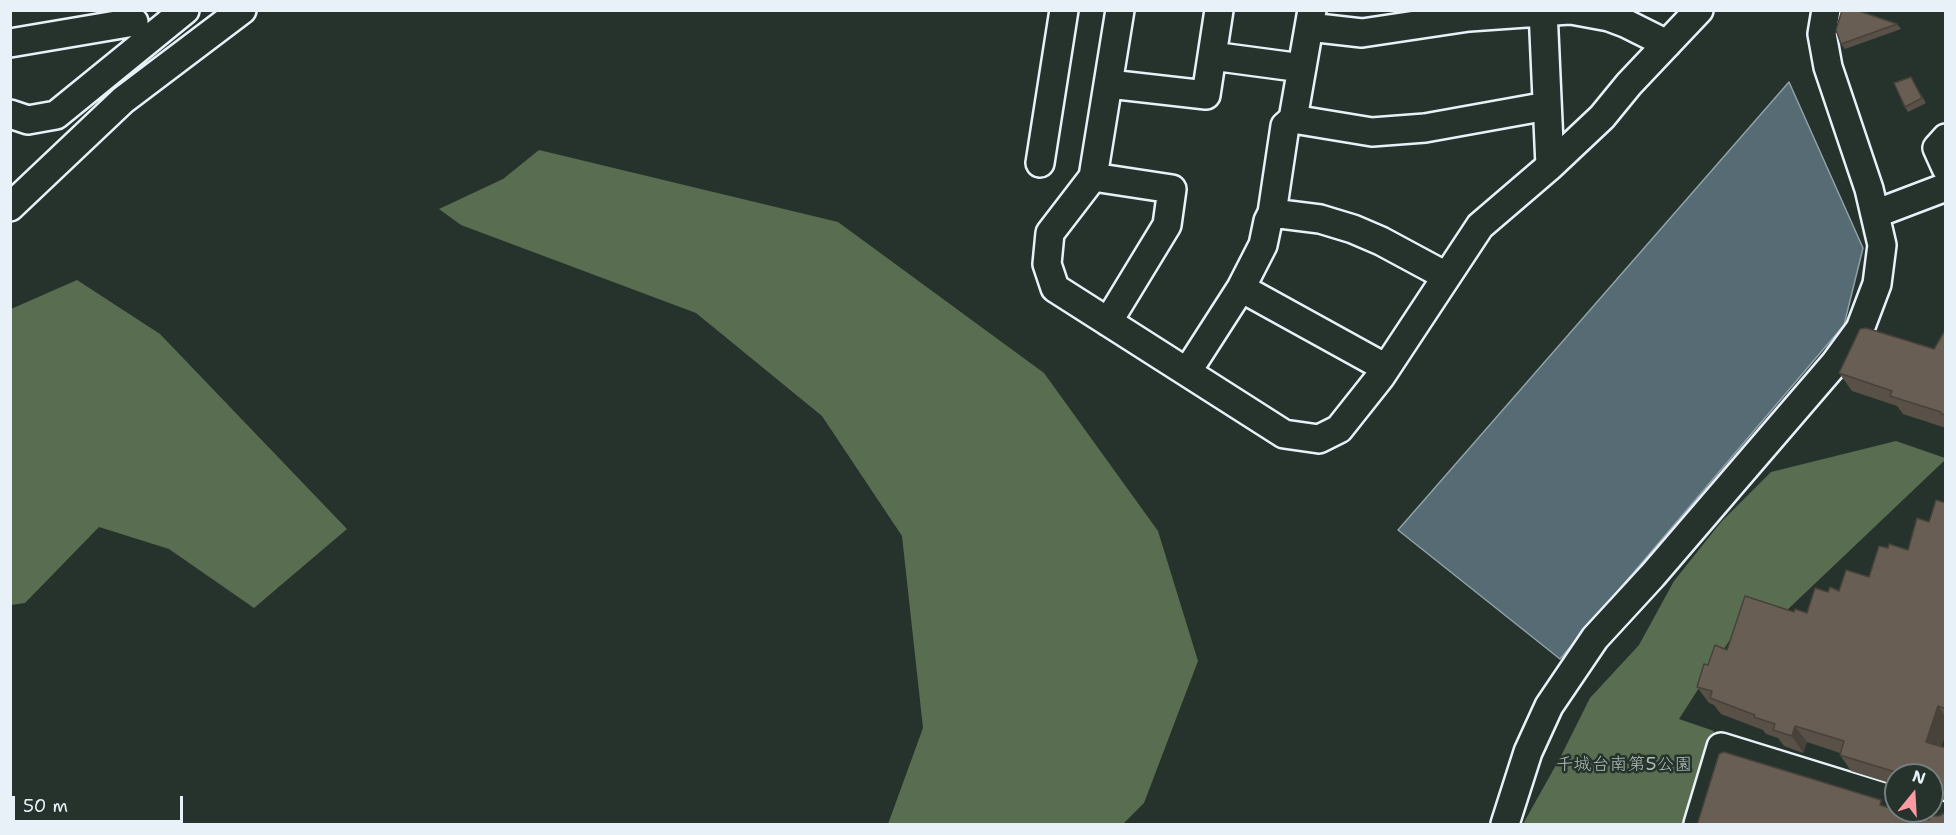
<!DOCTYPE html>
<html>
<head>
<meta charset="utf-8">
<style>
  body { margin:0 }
  #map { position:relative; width:1956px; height:835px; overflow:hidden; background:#26332d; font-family:"Shantell Sans",sans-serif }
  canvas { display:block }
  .frame { position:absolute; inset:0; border:12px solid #e8f1f8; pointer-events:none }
  .north { position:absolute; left:1884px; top:763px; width:60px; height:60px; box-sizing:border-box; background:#26332d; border:2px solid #747f7e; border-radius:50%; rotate:18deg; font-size:16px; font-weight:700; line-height:24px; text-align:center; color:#e8f1f8 }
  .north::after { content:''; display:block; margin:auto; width:21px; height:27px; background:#ff9aa2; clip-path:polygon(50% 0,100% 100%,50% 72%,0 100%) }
  .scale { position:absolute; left:12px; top:796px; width:171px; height:27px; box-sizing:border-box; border:3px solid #e8f1f8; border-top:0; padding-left:8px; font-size:18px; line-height:21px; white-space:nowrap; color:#e8f1f8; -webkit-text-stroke:4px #26332d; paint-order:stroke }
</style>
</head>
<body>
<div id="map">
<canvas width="1956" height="835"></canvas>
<div class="frame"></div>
<div class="north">N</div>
<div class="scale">50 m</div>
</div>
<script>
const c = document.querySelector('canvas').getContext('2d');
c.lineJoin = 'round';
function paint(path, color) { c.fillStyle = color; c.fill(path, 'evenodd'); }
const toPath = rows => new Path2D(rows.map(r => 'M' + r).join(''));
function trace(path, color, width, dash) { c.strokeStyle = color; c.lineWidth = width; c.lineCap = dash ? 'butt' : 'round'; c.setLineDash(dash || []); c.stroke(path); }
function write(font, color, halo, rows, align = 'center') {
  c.font = font + ' "Shantell Sans","Klee One",sans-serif'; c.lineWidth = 5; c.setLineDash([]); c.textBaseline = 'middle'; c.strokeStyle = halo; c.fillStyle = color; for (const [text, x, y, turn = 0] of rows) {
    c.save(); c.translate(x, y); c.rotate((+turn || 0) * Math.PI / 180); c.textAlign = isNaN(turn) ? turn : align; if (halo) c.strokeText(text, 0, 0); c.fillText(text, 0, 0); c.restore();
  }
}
const green = toPath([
  [539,150,838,222,1044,373,1158,531,1198,661,1144,803,1123,824,888,824,923,728,902,536,822,416,696,313,461,225,439,209,503,179],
  [77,280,160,334,347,529,254,608,169,549,99,527,25,603,11,605,11,309],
  [1896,441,1945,458,1945,460,1784,613,1749,610,1679,719,1714,731,1686,824,1523,824,1561,756,1590,698,1639,645,1674,581,1721,522,1771,472]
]);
const water = toPath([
  [1789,82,1863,248,1844,325,1560,659,1398,530,1789,82]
]);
const minor = toPath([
  [1120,10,1093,177,1050,233,1047,264,1055,288,1284,434,1319,439,1339,429,1381,376,1480,226,1550,166,1602,117,1629,84,1699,10],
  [1543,10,1550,166],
  [1571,10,1609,17,1625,23,1667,44],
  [1309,27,1362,33,1469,17,1569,10],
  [10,43,134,22],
  [1212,56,1302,68],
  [1109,84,1206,95,1219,10],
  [10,114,28,120,56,115,185,10],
  [1293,119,1372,132,1425,128,1547,106],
  [1946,138,1937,148,1946,168],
  [1040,163,1064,10],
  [1093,177,1172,189,1167,225,1108,322],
  [10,207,123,100,242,10],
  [1272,213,1320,219,1353,229,1381,241,1446,276],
  [1875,214,1946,187],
  [1241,288,1386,368],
  [1187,372,1241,288,1263,245,1268,221,1272,213,1285,126,1293,119,1312,10],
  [1927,811,1946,817],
  [1505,824,1528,752,1549,706,1595,638,1652,576,1835,363,1860,329,1877,284,1882,245,1869,189,1828,67,1822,34,1826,10],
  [1698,824,1721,747,1896,801]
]);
const wall = toPath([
  [1897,24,1901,29,1845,49,1841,44],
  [1911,77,1926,103,1908,112,1905,107],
  [1946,329,1946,428,1903,414,1897,406,1852,391,1839,373,1934,349],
  [1946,503,1946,733,1941,747,1946,748,1946,800,1932,796,1932,775,1896,775,1896,785,1851,771,1840,755,1840,753,1807,742,1803,753,1784,746,1778,738,1766,734,1763,730,1721,714,1714,705,1709,703,1697,687,1708,665,1727,650,1794,612,1807,613,1828,592,1839,591,1869,577,1888,548,1908,550,1929,522]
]);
const shadedWall = toPath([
  [1938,706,1946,717,1946,733,1937,758,1926,742],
  [1795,726,1807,742,1803,753,1792,736]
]);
const building = toPath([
  [1842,10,1856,10,1897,24,1841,44,1836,30,1842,10],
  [1911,77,1922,98,1905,107,1894,83,1911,77],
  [1866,328,1934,349,1946,329,1946,415,1941,414,1941,412,1890,396,1892,391,1839,373,1860,329,1866,328],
  [1936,500,1946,503,1946,709,1938,706,1926,742,1946,748,1946,790,1939,786,1932,783,1932,775,1905,775,1840,755,1844,741,1795,726,1792,736,1773,730,1775,724,1754,717,1755,715,1710,698,1712,691,1697,687,1704,664,1708,665,1715,645,1727,650,1745,596,1794,612,1795,609,1807,613,1815,588,1828,592,1830,587,1839,591,1846,570,1869,577,1879,546,1888,548,1889,544,1908,550,1917,518,1929,522,1936,500],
  [1724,752,1881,800,1880,805,1896,810,1896,811,1901,811,1929,820,1931,816,1939,816,1946,812,1946,825,1697,825,1719,754,1724,752]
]);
const parkNames = [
  ["千城台南第5公園",1624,765]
];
paint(green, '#596d50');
paint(water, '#566b73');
trace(water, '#90a1a8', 1.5);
trace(minor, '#e8f1f8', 32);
trace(minor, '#26332d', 27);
paint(wall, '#595147');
paint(shadedWall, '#49423a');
paint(building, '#685e53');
trace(building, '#49423a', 1.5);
write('18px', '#afbcb5', '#26332d', parkNames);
</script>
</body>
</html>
